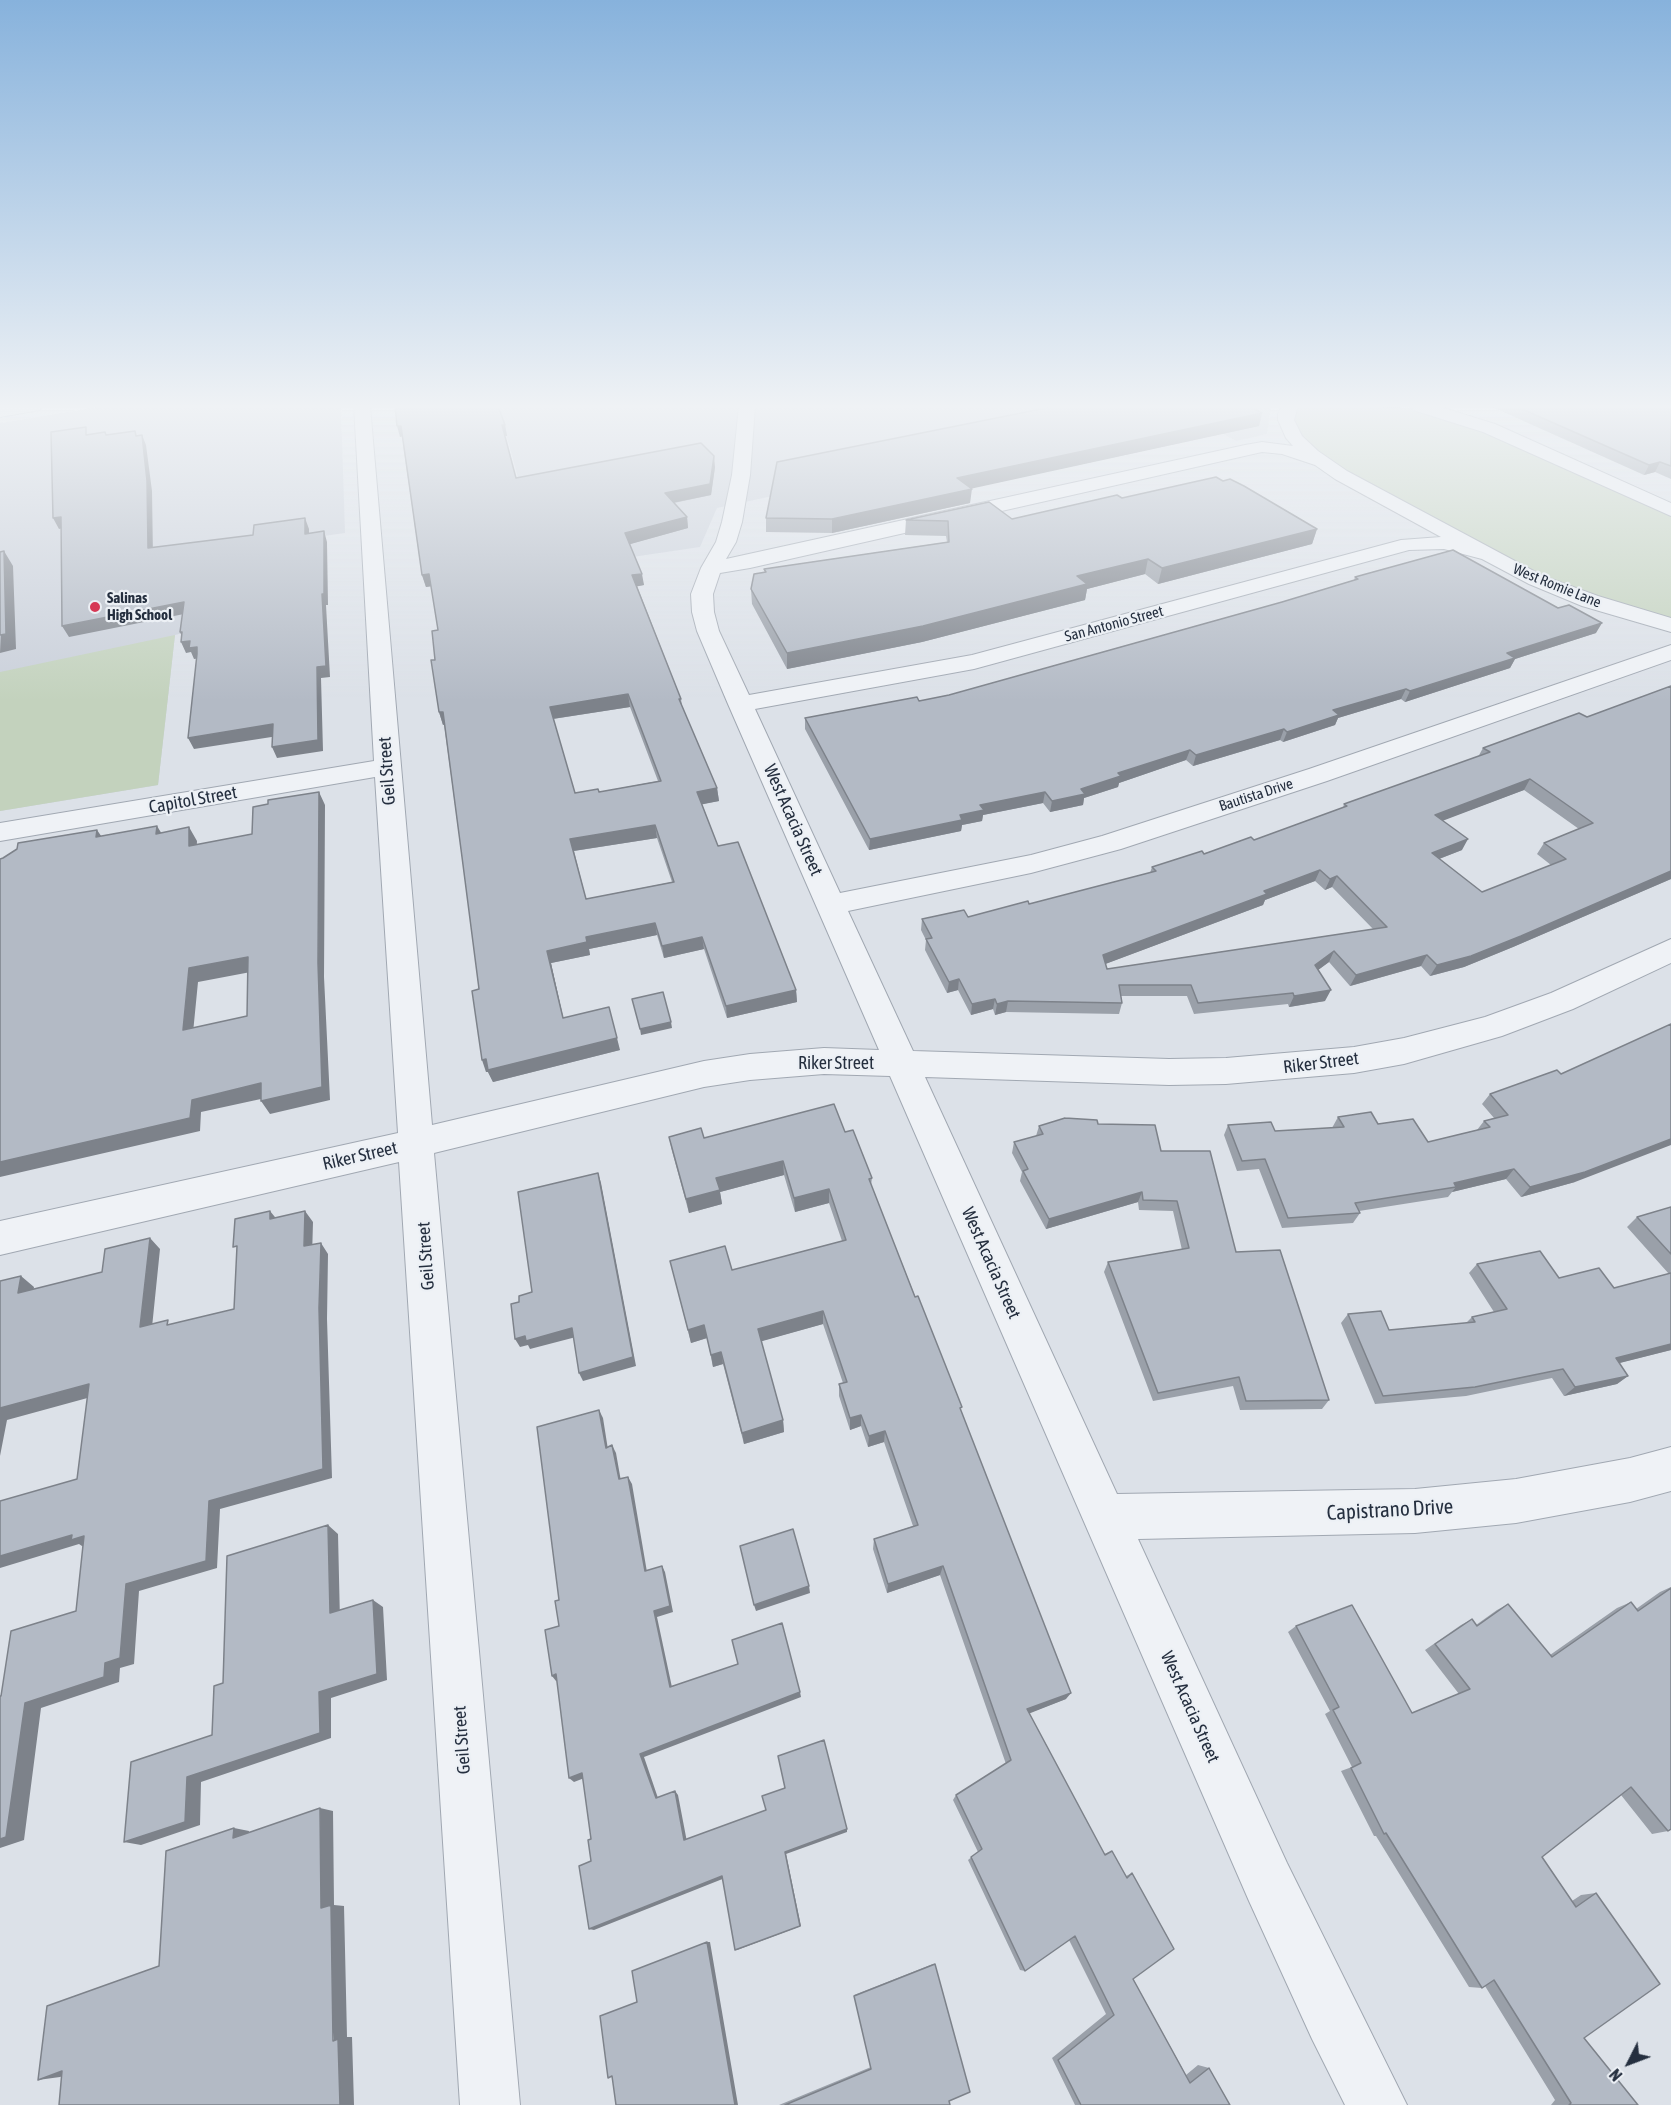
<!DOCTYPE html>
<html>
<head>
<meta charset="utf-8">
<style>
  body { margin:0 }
  #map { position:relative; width:1671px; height:2105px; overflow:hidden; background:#dce1e8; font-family:"Asap Condensed",sans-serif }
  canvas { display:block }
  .north { position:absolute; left:1599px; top:2033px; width:60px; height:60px; -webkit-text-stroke:4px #ecf0f5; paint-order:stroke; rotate:228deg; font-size:16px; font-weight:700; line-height:24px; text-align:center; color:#252f3f }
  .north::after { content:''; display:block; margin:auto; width:21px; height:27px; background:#252f3f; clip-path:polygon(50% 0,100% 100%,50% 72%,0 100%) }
</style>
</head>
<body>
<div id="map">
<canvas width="1671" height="2105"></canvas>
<div class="north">N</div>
</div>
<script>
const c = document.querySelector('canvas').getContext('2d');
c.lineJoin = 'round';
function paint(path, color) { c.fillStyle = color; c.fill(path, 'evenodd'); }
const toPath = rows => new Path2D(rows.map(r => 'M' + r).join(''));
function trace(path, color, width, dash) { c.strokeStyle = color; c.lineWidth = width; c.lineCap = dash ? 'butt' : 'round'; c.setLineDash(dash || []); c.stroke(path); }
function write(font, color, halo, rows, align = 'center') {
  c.font = font + ' "Asap Condensed",sans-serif'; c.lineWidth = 4.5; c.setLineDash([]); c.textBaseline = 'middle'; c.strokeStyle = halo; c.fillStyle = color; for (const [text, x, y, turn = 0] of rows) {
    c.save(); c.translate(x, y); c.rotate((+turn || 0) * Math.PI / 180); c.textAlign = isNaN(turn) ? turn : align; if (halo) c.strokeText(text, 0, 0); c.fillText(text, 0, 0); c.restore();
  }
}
const built = toPath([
  [105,406,341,406,345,533,309,538,187,632,175,635,158,785,0,811,0,423],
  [498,406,1271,406,1267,434,1236,441,1179,409,717,508,700,547,544,570]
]);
const green = toPath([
  [1290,406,1426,408,1671,510,1671,625,1590,601,1341,475,1295,438],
  [175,635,158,785,0,811,0,672]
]);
const minor = toPath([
  [354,406,370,406,432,1125,704,1061,750,1054,824,1048,879,1050,728,704,697,631,692,612,691,594,701,568,716,542,722,522,732,475,739,406,755,406,750,475,742,522,736,542,726,559,1245,445,1262,442,1293,446,1286,438,1278,420,1278,414,1282,406,1298,406,1294,420,1302,436,1318,451,1347,471,1543,576,1598,596,1671,618,1671,632,1582,606,1529,584,1482,559,1444,549,1409,550,974,669,755,709,840,893,1031,855,1102,836,1309,769,1671,645,1671,660,1327,781,1121,849,1031,873,848,911,913,1051,1169,1059,1226,1058,1354,1047,1404,1038,1485,1017,1551,993,1671,939,1671,963,1573,1009,1502,1036,1404,1064,1354,1073,1226,1084,1169,1085,925,1077,1117,1494,1415,1489,1516,1479,1630,1458,1671,1447,1671,1491,1630,1502,1516,1523,1415,1533,1138,1539,1287,1863,1407,2105,1345,2105,1312,2039,1249,1901,890,1076,824,1074,750,1080,704,1087,434,1153,520,2105,460,2105,399,1162,0,1255,0,1221,398,1133,375,777,0,841,0,823,374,761,354,406],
  [1262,452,1282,454,1315,465,1335,479,1441,537,1401,540,972,655,749,695,719,631,714,612,713,594,720,573,750,568,1262,452],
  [1411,406,1437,406,1495,424,1671,503,1671,516,1483,432,1413,410,1411,406]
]);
const major = toPath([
  [42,406,40,410,0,417,0,407,42,406]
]);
const wall = toPath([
  [1490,406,1671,406,1671,479,1655,472,1644,475],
  [1262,413,1259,426,971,488,970,503,832,533,766,532,766,518],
  [505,425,507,436,504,436,516,478,715,467,711,495,674,503,687,517,688,528,630,544,644,585,637,586,681,699,682,706,717,788,719,801,702,804,718,846,796,990,797,1002,727,1018,704,949,664,958,657,935,589,949,590,955,551,963,563,1018,620,1050,493,1082,488,1072,486,1072,479,989,462,857,444,724,443,725,439,712,435,660,438,630,431,586,426,587,422,575,402,437,400,437],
  [630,707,658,781,599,792,575,793,553,719],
  [657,838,672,882,586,899,574,851],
  [1223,481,1317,529,1312,544,1158,584,1145,574,1087,589,1085,600,922,642,787,669,752,604,751,589,765,572,764,569,947,542,946,536,905,535,906,520,1012,519,1122,498],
  [1355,577,1596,633,1515,659,1510,668,1405,702,1401,699,1338,718,1335,725,1283,742,1280,740,1193,766,1186,760,1119,783,1118,787,1084,798,1083,805,1050,812,1043,803,983,815,982,821,962,825,961,831,869,850,805,729,805,718,919,701,949,695,1282,602,1354,580],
  [1671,686,1671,879,1513,947,1464,967,1430,976,1421,966,1350,986,1329,962,1318,970,1325,1001,1289,1007,1288,1004,1194,1014,1187,996,1121,996,1122,1003,1119,1014,1006,1012,995,1015,993,1009,971,1015,958,990,947,993,925,950,926,940,921,930,922,919,968,917,1029,904,1150,873,1152,867,1254,840,1343,808,1344,804,1478,757,1483,748,1587,717],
  [1524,790,1579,829,1544,843,1537,854,1551,865,1482,892,1439,859,1462,850,1443,820],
  [1315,881,1325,890,1332,887,1373,929,1107,969,1105,964,1263,905,1265,900],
  [1490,1094,1575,1182,1521,1197,1506,1179,1452,1192,1448,1197,1359,1211,1360,1213,1353,1223,1282,1228,1259,1169,1237,1171,1224,1135,1228,1125,1275,1131,1332,1128,1338,1117,1378,1124,1428,1142,1477,1130,1484,1121,1494,1118,1482,1104],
  [1098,1124,1161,1151,1236,1252,1329,1400,1322,1409,1240,1410,1233,1386,1153,1401,1104,1272,1108,1262,1182,1250,1173,1211,1139,1210,1138,1202,1046,1229,1020,1181,1022,1172,1012,1153,1014,1142,1036,1136,1039,1126],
  [845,1132,872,1178,871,1185,961,1412,1066,1699,1029,1713,1104,1854,1112,1851,1126,1876,1132,1873,1133,1979,1186,2075,1198,2065,1209,2068,1230,2105,1075,2105,1052,2058,1106,2014,1069,1940,1025,1971,1020,1970,968,1860,978,1852,953,1800,956,1795,1006,1764,940,1575,887,1593,873,1549,874,1539,913,1526,884,1442,868,1447,861,1426,850,1430,839,1396,839,1384,843,1383,823,1324,761,1341,783,1420,784,1432,744,1444,723,1364,713,1367,707,1338,691,1343,670,1261,732,1270,842,1241,829,1203,795,1212,784,1175,720,1192,722,1204,689,1213,672,1151,669,1137,704,1138],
  [1671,1207,1671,1350,1619,1363,1628,1376,1617,1384,1564,1396,1552,1378,1466,1396,1375,1404,1341,1323,1348,1314,1389,1330,1466,1323,1472,1317,1494,1312,1469,1273,1477,1264,1614,1288,1669,1274,1627,1227,1637,1217],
  [1671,1587,1671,1829,1668,1831,1652,1834,1621,1795,1542,1857,1572,1901,1581,1895,1596,1893,1584,2038,1638,2105,1551,2105,1555,2100,1485,1986,1482,1988,1469,1987,1376,1836,1374,1836,1341,1771,1352,1767,1325,1714,1330,1711,1288,1632,1296,1626,1412,1713,1459,1694,1425,1650,1461,1625,1472,1619,1476,1625,1497,1610,1508,1604,1550,1655,1617,1608,1631,1602,1636,1609,1660,1592],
  [933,1964,935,1964,950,2105,779,2105,871,2067,854,1995]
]);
const shadedWall = toPath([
  [1262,413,1259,426,956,492,957,478],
  [502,425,505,425,507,436,504,436],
  [397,426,401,426,404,436,400,437],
  [142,435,146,445,152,491,153,559,148,548],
  [714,456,715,467,711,495,667,504,665,493],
  [1660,462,1655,472,1644,475,1649,465],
  [972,489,970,503,832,533,832,519],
  [61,517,67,527,59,529,53,518],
  [687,517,688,528,627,545,625,533],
  [305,518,309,529,309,544,305,534],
  [1317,529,1312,544,1158,584,1162,568],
  [324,531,327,542,328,605,326,605,330,677,321,678,323,751,277,758,272,747,317,667,322,594],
  [4,551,13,566,16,649,0,653],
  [1148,559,1145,574,1087,589,1085,600,922,642,787,669,787,653,1077,576],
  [429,574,433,586,426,587,422,575],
  [642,574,644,585,634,587,632,575],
  [184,602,189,613,69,637,62,626],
  [1602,623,1596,633,1515,659,1510,668,1405,702,1410,691,1507,653],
  [180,632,182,632,197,647,202,658,194,659,191,652,186,653,181,642,184,642],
  [1406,689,1401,699,1338,718,1335,725,1283,742,1287,732,1333,710],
  [628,694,630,707,552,719,550,707],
  [439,712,443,712,446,724,443,725],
  [273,724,278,736,194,749,188,738],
  [1284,729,1280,740,1193,766,1196,755],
  [1190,750,1186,760,1119,783,1118,787,1084,798,1083,805,1050,812,1052,801,1118,773],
  [1530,779,1524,790,1429,826,1435,815],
  [717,788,719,801,699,805,697,792],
  [319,792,325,805,324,977,330,1100,270,1114,261,1101,318,963],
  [1045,792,1043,803,983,815,982,821,962,825,961,831,869,850,870,839,960,815,980,805],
  [655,825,657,838,573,851,570,839],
  [157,826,165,839,156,834],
  [189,827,197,841,196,860,189,846],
  [97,830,106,843,96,837],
  [1468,839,1462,850,1426,864,1432,853],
  [1320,870,1315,881,1265,900,1263,905,1100,966,1103,955,1264,891],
  [1671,871,1671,879,1513,947,1464,967,1430,976,1437,965],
  [1337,876,1332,887,1325,890,1330,879],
  [655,923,657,935,589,949,590,955,551,963,566,1030,547,951,586,937],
  [702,937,704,949,664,958,662,946],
  [1334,951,1329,962,1310,976,1315,965],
  [1427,955,1421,966,1350,986,1356,975],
  [248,957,256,971,198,982,192,1043,183,1030,189,968],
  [959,979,958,990,947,993,949,982],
  [796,990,797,1002,727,1018,726,1006],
  [1331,990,1325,1001,1289,1007,1294,996],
  [995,999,993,1009,971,1015,972,1004],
  [1008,1001,1006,1012,995,1015,997,1004],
  [671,1022,672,1028,641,1035,640,1029],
  [617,1038,620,1050,493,1082,488,1072,486,1072,482,1060],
  [261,1083,270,1097,201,1112,200,1131,0,1177,0,1162,192,1100],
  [1671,1139,1671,1145,1575,1182,1521,1197,1530,1187],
  [783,1161,784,1175,720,1192,722,1204,689,1213,686,1199,716,1178],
  [1514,1169,1506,1179,1452,1192,1456,1187,1454,1183],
  [598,1173,601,1183,636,1366,583,1381,579,1373],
  [829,1189,829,1203,795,1212,794,1198],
  [1142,1192,1138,1202,1046,1229,1049,1219],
  [270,1211,279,1222,270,1219],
  [305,1211,313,1222,312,1257,304,1246],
  [150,1238,160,1249,151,1337,140,1327],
  [321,1243,328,1254,327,1319,332,1478,220,1509,217,1568,139,1591,134,1664,120,1668,119,1682,41,1708,24,1840,0,1848,0,1839,25,1703,105,1663,126,1584,209,1501,319,1308],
  [21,1276,34,1287,31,1304,18,1293],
  [823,1311,823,1324,759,1342,758,1329],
  [704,1325,707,1338,691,1343,688,1330],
  [572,1328,576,1337,530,1349,528,1345,520,1347,515,1339,525,1336],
  [1671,1344,1671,1350,1604,1367,1616,1358],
  [721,1352,723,1364,713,1367,711,1355],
  [1628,1376,1617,1384,1564,1396,1575,1387],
  [89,1384,102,1394,7,1420,0,1456,0,1408],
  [599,1410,603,1418,609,1456,606,1448],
  [861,1415,861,1426,850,1430,850,1418],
  [783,1420,784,1432,744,1444,742,1433],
  [885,1431,884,1442,868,1447,869,1436],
  [612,1445,616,1453,622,1487,619,1479],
  [628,1477,632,1484,648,1578,645,1571],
  [328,1525,338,1534,340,1621,330,1613],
  [72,1535,84,1536,85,1548,79,1544,0,1568,0,1556],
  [662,1566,665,1572,673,1612,657,1617,673,1692,670,1687,654,1611],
  [943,1566,940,1575,887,1593,888,1584],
  [809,1586,810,1593,756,1611,754,1605],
  [373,1600,383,1607,387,1680,331,1698,331,1738,201,1782,200,1825,141,1845,124,1842,187,1777,319,1692],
  [556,1674,561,1679,556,1681,552,1676],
  [800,1692,801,1697,644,1757,659,1801,656,1798,640,1754],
  [1071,1693,1066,1699,1023,1716,1027,1709],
  [582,1773,587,1777,574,1782,569,1778],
  [675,1791,678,1795,687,1842,684,1840],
  [320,1808,333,1811,334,1905,344,1906,347,2037,352,2037,354,2105,340,2105,321,1908],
  [234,1828,249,1831,248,1841,233,1838],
  [847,1829,847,1832,786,1854,801,1926,737,1950,735,1950,785,1852],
  [722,1876,725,1878,594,1930,589,1929],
  [707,1942,710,1942,738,2105,735,2105],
  [84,2068,60,2077,38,2080,62,2071]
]);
const building = toPath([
  [395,406,498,406,505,425,502,425,516,478,701,443,714,456,710,484,665,493,687,517,625,533,642,574,632,575,681,699,679,699,717,788,697,792,718,846,738,842,796,990,726,1006,702,937,662,946,655,923,586,937,587,942,547,951,563,1018,609,1007,617,1038,488,1070,486,1059,482,1060,472,991,479,989,462,857,443,712,439,712,431,660,435,660,432,631,438,630,429,574,422,575,401,426,397,426,395,406],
  [628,694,661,781,599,792,598,789,575,793,550,707,628,694],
  [655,825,674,882,586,899,570,839,655,825],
  [1056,406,1249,406,1262,413,957,478,972,489,832,519,766,518,777,462,1056,406],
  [1515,406,1671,406,1671,466,1660,462,1649,465,1515,406],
  [86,427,86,435,105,432,106,435,135,431,136,436,142,435,147,481,148,548,253,535,254,525,305,518,305,534,324,531,324,594,322,594,326,666,317,667,318,740,272,747,273,724,188,738,197,654,197,647,189,648,190,641,181,642,182,632,180,632,184,602,62,626,61,517,53,518,51,432,86,427],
  [1216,477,1223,481,1230,479,1244,486,1317,529,1162,568,1148,559,1077,576,1087,584,923,626,787,653,751,589,754,574,766,572,764,569,949,542,948,521,906,520,989,502,1012,519,1117,495,1122,498,1216,477],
  [1453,550,1558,608,1569,605,1602,623,1507,653,1515,658,1410,691,1406,689,1333,710,1339,715,1287,732,1284,729,1196,755,1190,750,1118,773,1121,776,1081,789,1085,794,1052,801,1045,792,980,805,984,810,960,815,962,820,870,839,805,718,917,697,919,701,949,695,1282,602,1358,579,1355,577,1453,550],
  [4,551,6,634,0,635,0,552,4,551],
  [1671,686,1671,871,1521,936,1471,956,1437,965,1427,955,1356,975,1334,951,1315,965,1331,990,1294,996,1293,993,1198,1003,1191,985,1119,985,1122,1003,1008,1001,997,1004,995,999,972,1004,959,979,949,982,926,939,932,938,922,919,964,910,968,917,1028,901,1029,904,1156,871,1152,867,1202,851,1204,854,1251,837,1254,840,1347,806,1344,804,1490,752,1483,748,1579,713,1587,717,1671,686],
  [1530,779,1593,823,1544,843,1566,859,1482,892,1432,853,1468,839,1435,815,1530,779],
  [1320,870,1330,879,1337,876,1387,927,1107,969,1103,955,1267,894,1264,891,1320,870],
  [319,792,318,963,322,1087,261,1101,261,1083,192,1100,190,1118,0,1162,0,859,3,858,17,849,18,843,97,830,96,837,157,826,156,834,189,827,189,846,252,834,253,807,268,804,268,800,319,792],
  [248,957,247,1016,183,1030,189,968,248,957],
  [663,992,671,1022,640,1029,632,999,663,992],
  [1671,1024,1671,1139,1585,1172,1530,1187,1514,1169,1454,1183,1456,1187,1355,1203,1360,1213,1288,1218,1265,1159,1242,1161,1228,1125,1271,1122,1275,1131,1344,1127,1338,1117,1371,1112,1378,1124,1413,1119,1428,1142,1490,1127,1484,1121,1508,1115,1490,1094,1557,1070,1561,1074,1671,1024],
  [834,1104,845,1132,853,1130,872,1178,869,1179,915,1297,918,1296,962,1407,960,1408,1071,1693,1027,1709,1105,1855,1112,1851,1127,1878,1132,1873,1174,1949,1133,1979,1190,2083,1209,2068,1230,2105,1081,2105,1058,2060,1114,2015,1075,1936,1025,1971,971,1857,982,1849,956,1795,1011,1760,943,1566,888,1584,874,1539,918,1525,885,1431,869,1436,861,1415,850,1418,839,1384,847,1382,823,1311,758,1329,783,1420,742,1433,721,1352,711,1355,704,1325,688,1330,670,1261,725,1246,732,1270,846,1240,829,1189,794,1198,783,1161,716,1178,720,1190,686,1199,669,1137,701,1128,704,1138,834,1104],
  [1065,1118,1097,1120,1098,1124,1155,1125,1161,1151,1210,1151,1236,1252,1280,1250,1329,1400,1246,1401,1239,1377,1158,1393,1108,1262,1189,1248,1177,1201,1143,1200,1142,1192,1049,1219,1023,1171,1028,1169,1014,1142,1043,1134,1039,1126,1065,1118],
  [598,1173,633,1357,579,1373,572,1328,526,1341,525,1336,515,1339,511,1304,519,1302,519,1296,532,1292,518,1192,598,1173],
  [1671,1207,1671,1254,1637,1217,1671,1207],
  [270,1211,270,1219,305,1211,304,1246,321,1243,319,1308,323,1469,209,1501,206,1561,126,1584,120,1658,105,1663,104,1677,25,1703,6,1837,0,1839,0,1696,1,1696,11,1631,76,1611,84,1536,71,1540,72,1535,0,1556,0,1501,77,1479,89,1384,0,1408,0,1281,21,1276,18,1293,102,1272,105,1249,150,1238,140,1327,168,1320,167,1325,234,1309,237,1246,233,1247,235,1219,270,1211],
  [1540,1251,1559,1278,1599,1268,1614,1288,1671,1273,1671,1344,1616,1358,1628,1376,1575,1387,1563,1369,1475,1387,1383,1396,1348,1314,1381,1311,1389,1330,1475,1322,1472,1317,1507,1309,1477,1264,1540,1251],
  [599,1410,606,1448,612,1445,619,1479,628,1477,645,1571,662,1566,670,1606,654,1611,670,1687,738,1664,732,1640,782,1623,800,1692,640,1754,656,1798,675,1791,684,1840,766,1810,762,1796,785,1788,778,1756,824,1740,847,1829,785,1852,800,1926,735,1950,722,1876,589,1929,579,1866,591,1861,588,1840,591,1839,582,1773,569,1778,556,1674,552,1676,545,1630,559,1626,555,1601,559,1600,537,1427,599,1410],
  [328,1525,330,1613,373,1600,377,1674,319,1692,320,1733,187,1777,185,1822,124,1842,131,1762,212,1735,214,1686,223,1683,227,1556,328,1525],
  [793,1529,809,1586,754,1605,740,1546,793,1529],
  [1671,1588,1671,1829,1668,1831,1631,1787,1542,1857,1576,1907,1596,1893,1660,1984,1584,2038,1638,2105,1569,2105,1571,2103,1494,1980,1482,1988,1386,1833,1384,1834,1351,1768,1361,1763,1333,1710,1339,1707,1296,1626,1352,1605,1412,1713,1470,1689,1435,1644,1472,1619,1477,1626,1508,1604,1552,1657,1631,1602,1638,1611,1671,1588],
  [320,1808,321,1908,331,1905,333,2041,338,2039,340,2105,59,2105,62,2071,38,2080,47,2006,159,1966,166,1851,234,1828,233,1838,320,1808],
  [707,1942,735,2105,616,2105,612,2076,608,2078,600,2016,637,2002,632,1971,707,1942],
  [935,1964,970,2092,949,2101,950,2105,785,2105,871,2069,854,1996,935,1964]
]);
const markers = [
  [95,607,6,"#d63855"]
];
const farStreetnames = [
  ["West Romie Lane",1557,586,22],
  ["San Antonio Street",1114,624,-15],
  ["Bautista Drive",1256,795,-18]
];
const farPoinames = [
  ["Salinas",107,598],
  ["High School",107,615]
];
const streetNames = [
  ["Geil Street",387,771,-94],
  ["Capitol Street",193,800,-10],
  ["West Acacia Street",793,820,66],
  ["Riker Street",836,1063],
  ["Riker Street",1321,1063,-7],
  ["Riker Street",360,1156,-13],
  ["Geil Street",426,1256,-94],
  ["West Acacia Street",991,1263,66],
  ["West Acacia Street",1190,1707,66],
  ["Geil Street",462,1740,-94]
];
const nearStreetnames = [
  ["Capistrano Drive",1390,1510,-3]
];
paint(built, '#cad0da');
paint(green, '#c3d2bd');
trace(minor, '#a1a8b2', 2);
trace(major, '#9ba6b4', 2);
paint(minor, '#eff2f6');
paint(major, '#fff');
paint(wall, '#9aa0a9');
paint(shadedWall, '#7d828a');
paint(building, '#b3bac5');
trace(building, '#7d828a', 1.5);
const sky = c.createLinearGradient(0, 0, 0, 701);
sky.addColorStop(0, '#87b2dc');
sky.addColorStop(0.58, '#eff2f5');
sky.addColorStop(1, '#eff2f500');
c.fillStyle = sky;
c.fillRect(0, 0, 1671, 701);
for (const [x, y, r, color] of markers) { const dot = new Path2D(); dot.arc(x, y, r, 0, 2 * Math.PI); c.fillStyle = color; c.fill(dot); trace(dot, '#ecf0f5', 2); }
write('15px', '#252f3f', '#ecf0f5', farStreetnames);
write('bold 15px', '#252f3f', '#ecf0f5', farPoinames, 'left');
write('18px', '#252f3f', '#ecf0f5', streetNames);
write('21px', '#252f3f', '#ecf0f5', nearStreetnames);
</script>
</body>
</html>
